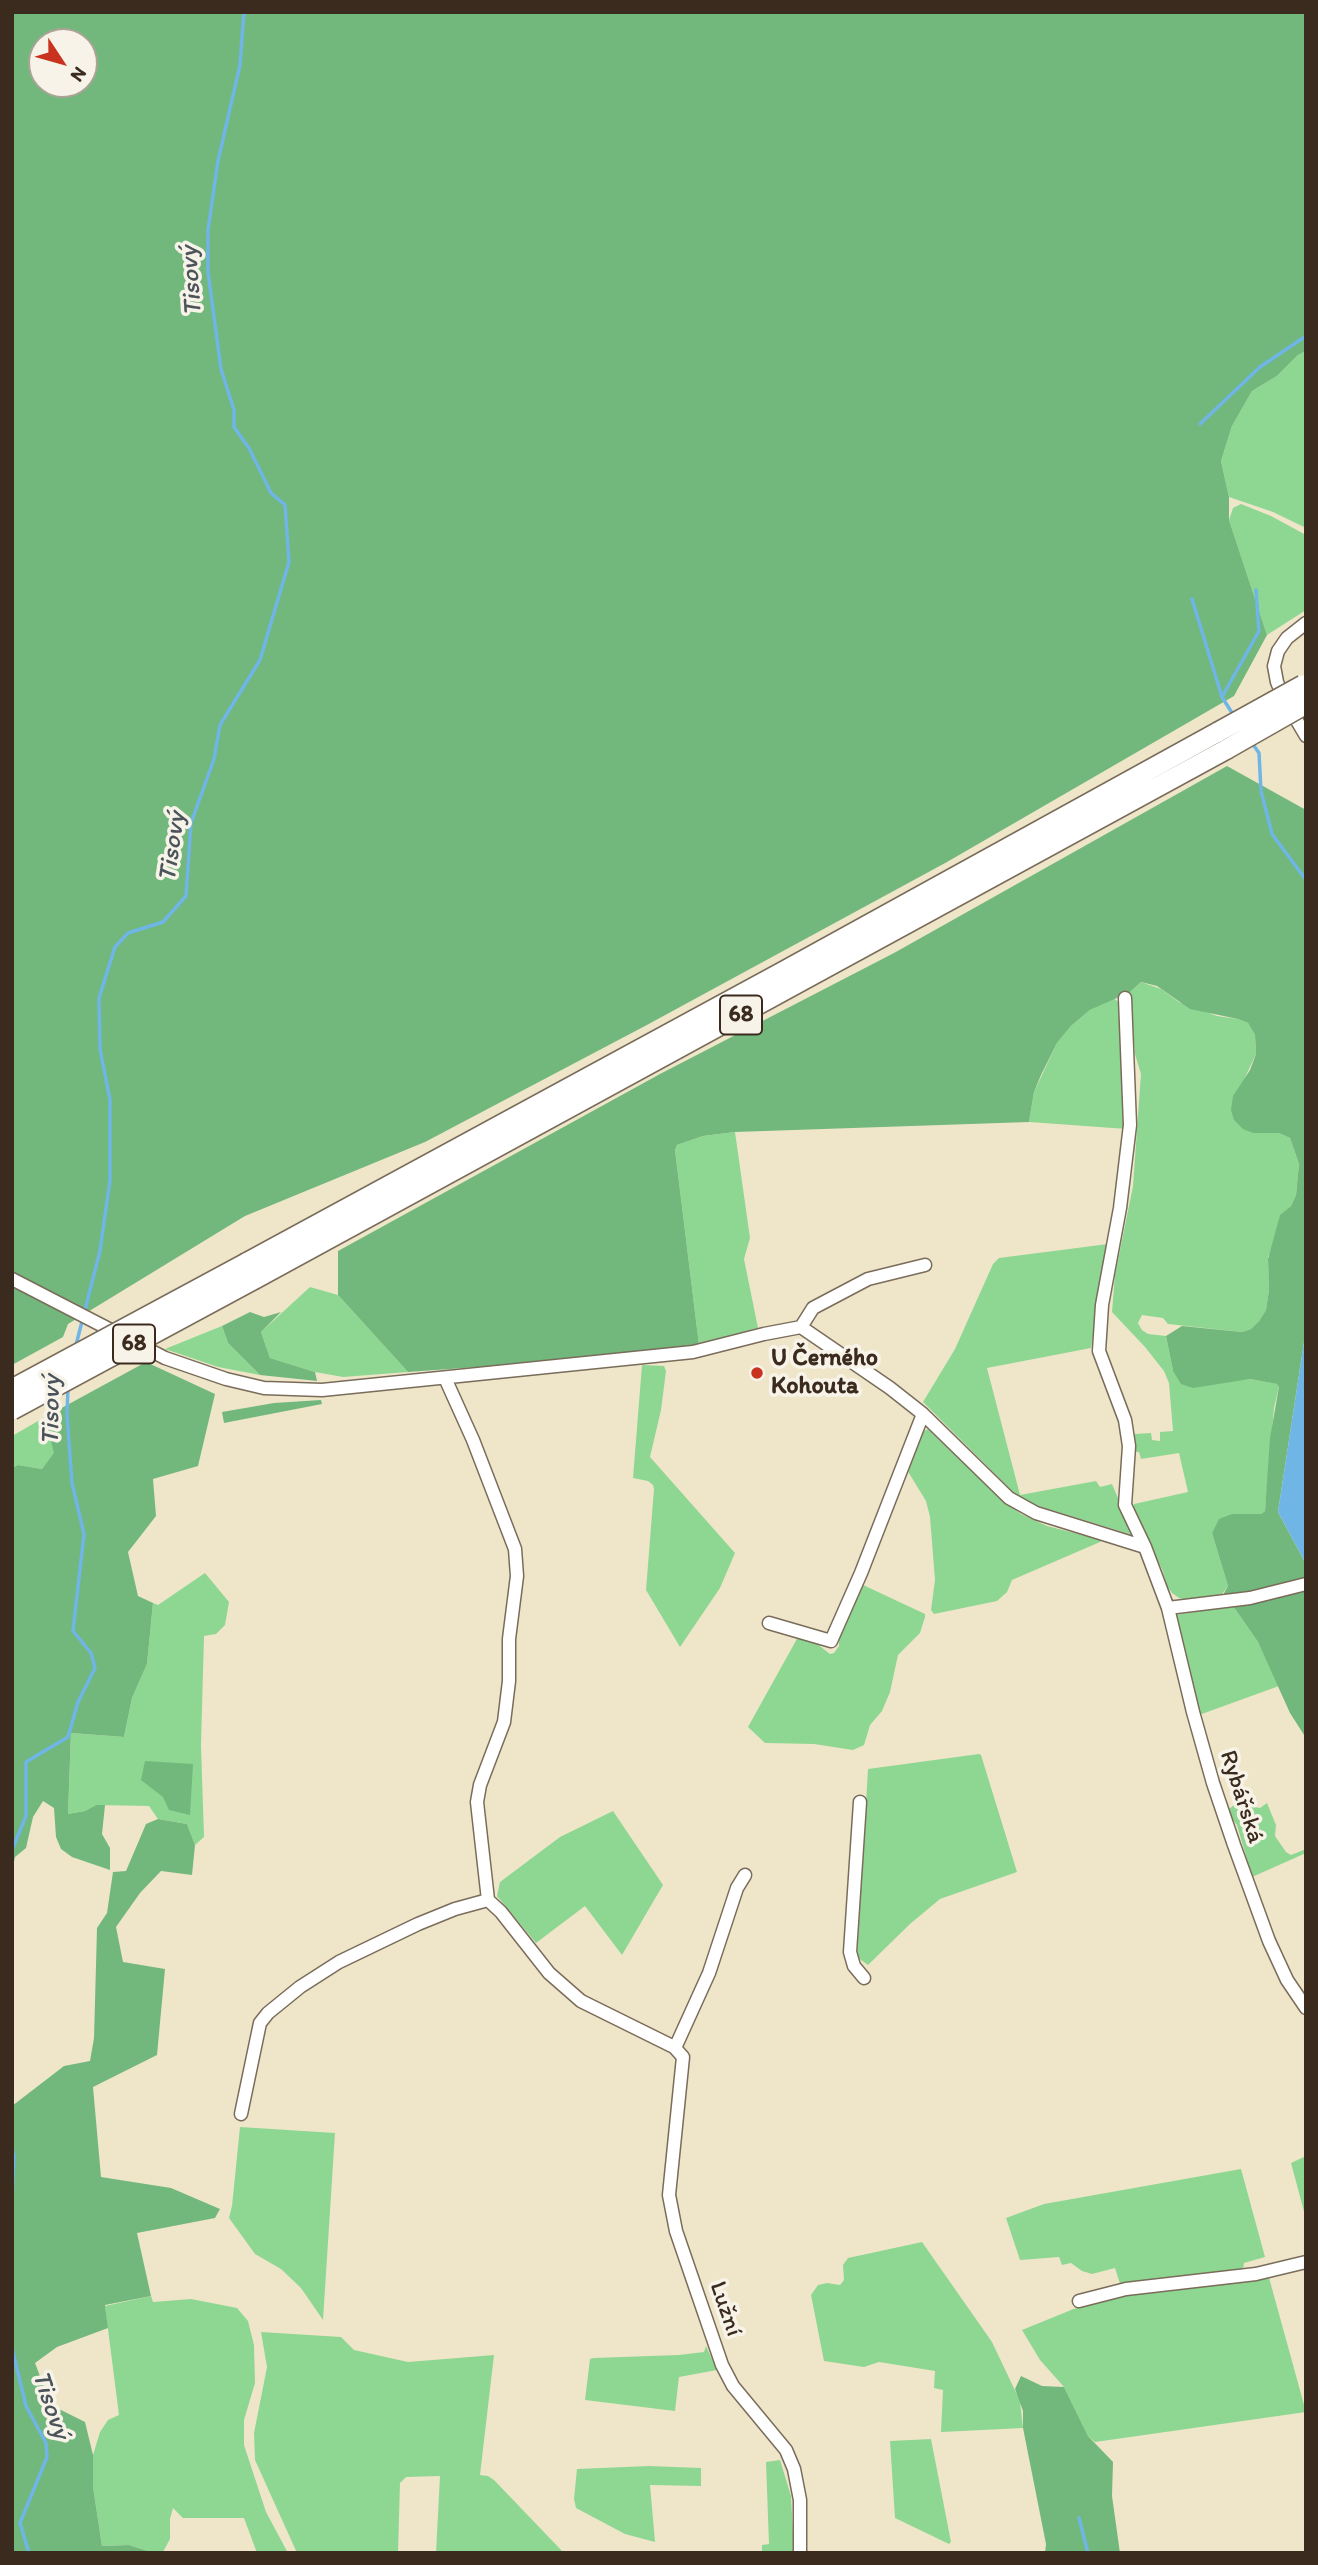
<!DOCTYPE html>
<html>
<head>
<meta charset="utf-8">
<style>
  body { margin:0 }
  #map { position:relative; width:1318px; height:2565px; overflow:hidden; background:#efe6ca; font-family:Itim,sans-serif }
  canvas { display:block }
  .frame { position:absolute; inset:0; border:14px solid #3b2a1e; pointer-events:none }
  .north { position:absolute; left:28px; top:28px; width:70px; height:70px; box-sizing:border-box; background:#f7f3e8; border:2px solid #aca397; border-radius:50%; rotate:126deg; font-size:19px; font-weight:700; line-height:28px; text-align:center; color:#3b2a1e }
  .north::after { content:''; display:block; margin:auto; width:24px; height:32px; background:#c8321e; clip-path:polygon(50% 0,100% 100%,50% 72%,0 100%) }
</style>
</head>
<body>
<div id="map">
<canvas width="1318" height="2565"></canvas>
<div class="frame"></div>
<div class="north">N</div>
</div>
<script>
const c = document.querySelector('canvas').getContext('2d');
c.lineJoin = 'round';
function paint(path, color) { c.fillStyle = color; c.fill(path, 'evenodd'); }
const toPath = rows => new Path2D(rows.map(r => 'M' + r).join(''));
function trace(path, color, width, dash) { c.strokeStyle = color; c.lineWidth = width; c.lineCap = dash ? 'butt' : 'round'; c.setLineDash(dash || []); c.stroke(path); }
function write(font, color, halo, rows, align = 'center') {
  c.font = font + ' Itim,sans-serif'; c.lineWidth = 7; c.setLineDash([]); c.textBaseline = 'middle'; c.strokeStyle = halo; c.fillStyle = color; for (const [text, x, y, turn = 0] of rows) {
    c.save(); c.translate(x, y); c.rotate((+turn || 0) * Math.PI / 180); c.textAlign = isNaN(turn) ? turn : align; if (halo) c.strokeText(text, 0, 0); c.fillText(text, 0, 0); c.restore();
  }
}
const green = toPath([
  [1306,351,1306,528,1273,512,1229,497,1221,461,1232,426,1252,391,1277,376,1298,355],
  [1241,504,1271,516,1306,535,1306,610,1267,635,1229,520,1233,508],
  [1141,982,1161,989,1179,1002,1217,1016,1238,1019,1248,1023,1255,1035,1256,1054,1243,1082,1253,1133,1279,1133,1290,1138,1299,1164,1296,1195,1291,1206,1280,1216,1274,1243,1268,1257,1269,1290,1266,1310,1259,1321,1251,1329,1242,1332,1168,1324,1163,1318,1142,1315,1138,1323,1142,1330,1148,1334,1166,1336,1173,1371,1227,1381,1250,1379,1278,1384,1279,1387,1274,1408,1265,1511,1261,1514,1232,1514,1212,1533,1228,1586,1219,1598,1189,1600,1179,1598,1172,1593,1167,1586,1162,1569,1133,1512,1134,1504,1188,1492,1179,1453,1141,1459,1139,1452,1135,1452,1135,1434,1151,1433,1152,1440,1160,1441,1160,1432,1173,1431,1169,1383,1164,1371,1145,1347,1112,1312,1115,1275,1133,1186,1141,1074,1135,1054,1130,992],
  [1114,998,1120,1004,1127,1129,1029,1122,1034,1092,1057,1043,1071,1026,1090,1010],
  [735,1132,750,1238,744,1259,758,1328,699,1345,675,1150,677,1145,703,1136],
  [1108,1244,1091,1348,987,1368,1020,1495,1096,1481,1100,1487,1112,1484,1133,1533,1129,1534,1032,1504,1017,1496,923,1402,955,1349,993,1264,999,1258],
  [310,1287,338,1295,408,1372,343,1377,315,1372,270,1358,261,1332],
  [222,1326,228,1343,260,1375,218,1367,165,1349],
  [642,1365,664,1366,666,1371,661,1410,650,1457,735,1553,720,1588,680,1647,646,1590,654,1489,653,1485,648,1481,633,1478],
  [45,1417,55,1453,42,1469,18,1465,12,1468,12,1436],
  [928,1429,1000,1498,1021,1514,1047,1526,1102,1540,1100,1542,1012,1580,1007,1592,997,1601,934,1614,931,1610,935,1580,930,1517,926,1501,907,1470,922,1432],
  [205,1573,229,1602,225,1625,216,1634,204,1636,201,1745,204,1837,195,1845,187,1824,158,1819,149,1806,96,1805,85,1811,68,1814,71,1733,124,1737,132,1698,147,1664,153,1603,158,1605],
  [861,1584,925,1614,925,1617,920,1633,898,1655,890,1692,882,1711,870,1725,864,1745,853,1750,814,1744,765,1743,748,1727,798,1637,816,1643,830,1654,834,1653,839,1646,839,1637],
  [1233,1606,1258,1642,1279,1686,1199,1715,1176,1615],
  [979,1754,981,1755,1017,1872,940,1899,910,1924,868,1965,857,1957,868,1769],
  [1267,1803,1276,1825,1275,1836,1286,1852,1291,1855,1306,1849,1306,1853,1252,1877,1237,1825,1231,1818,1229,1809,1234,1805,1243,1805,1260,1808],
  [613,1811,663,1885,622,1955,585,1906,536,1943,497,1896,500,1882,560,1837],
  [240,2127,335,2133,323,2320,301,2288,281,2269,255,2254,229,2218,232,2206],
  [1306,2156,1306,2219,1291,2163],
  [1241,2169,1265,2257,1244,2263,1243,2269,1238,2270,1121,2287,1115,2268,1092,2274,1082,2271,1071,2263,1062,2265,1059,2257,1020,2260,1006,2218,1044,2204],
  [922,2242,992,2342,1020,2401,1023,2428,941,2432,943,2390,934,2388,935,2371,879,2362,864,2367,824,2361,811,2295,818,2285,827,2283,840,2285,844,2280,843,2265,848,2258],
  [1268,2274,1306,2412,1095,2442,1088,2436,1064,2387,1040,2360,1022,2330,1081,2306,1124,2294],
  [151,2296,153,2302,191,2299,237,2308,248,2321,254,2345,255,2383,244,2420,244,2445,266,2512,288,2553,257,2553,244,2518,183,2518,173,2508,170,2519,170,2539,163,2552,154,2553,129,2545,102,2546,93,2487,93,2455,100,2432,108,2420,119,2415,105,2306],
  [261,2332,341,2337,354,2350,408,2362,494,2355,480,2475,488,2476,494,2480,564,2553,436,2553,440,2476,406,2477,400,2483,398,2553,297,2553,255,2460,254,2433,267,2367],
  [706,2346,717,2370,679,2377,675,2411,585,2400,590,2359,593,2358,679,2355,704,2352],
  [931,2439,951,2542,949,2544,895,2518,890,2441],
  [780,2460,791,2496,794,2553,762,2553,762,2545,769,2544,766,2462],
  [649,2466,701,2468,701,2486,650,2485,655,2542,625,2534,576,2508,574,2499,577,2469]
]);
const forest = toPath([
  [12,12,1306,12,1306,351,1298,355,1277,376,1252,391,1232,426,1221,461,1229,497,1229,520,1267,635,1234,696,947,862,645,1026,425,1142,245,1216,68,1324,63,1337,12,1365],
  [42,42,84,42,84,84,42,84],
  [1227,766,1306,810,1306,1329,1278,1512,1306,1564,1306,1738,1290,1713,1258,1642,1224,1593,1228,1586,1212,1533,1219,1519,1232,1514,1261,1514,1265,1511,1270,1438,1279,1387,1277,1384,1250,1379,1193,1388,1181,1384,1173,1371,1166,1336,1182,1326,1242,1332,1251,1329,1259,1321,1266,1310,1269,1290,1268,1259,1280,1215,1291,1206,1296,1195,1299,1164,1290,1138,1279,1133,1253,1133,1243,1129,1234,1120,1231,1110,1233,1096,1250,1070,1256,1054,1255,1035,1248,1023,1238,1019,1190,1009,1157,986,1141,982,1130,992,1090,1010,1071,1026,1057,1043,1041,1075,1034,1092,1029,1122,735,1132,703,1136,677,1145,675,1150,699,1345,561,1361,408,1372,338,1295,338,1251,660,1074,894,953],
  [250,1312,264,1317,281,1312,261,1332,270,1358,315,1372,317,1381,260,1375,228,1343,222,1326],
  [146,1362,215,1394,198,1466,153,1479,156,1516,128,1552,138,1596,153,1603,147,1664,132,1698,124,1737,71,1733,68,1814,85,1811,96,1805,105,1805,102,1834,110,1848,110,1870,72,1857,61,1849,56,1837,54,1808,43,1801,33,1817,26,1848,15,1857,12,1870,12,1468,18,1465,42,1469,54,1453,45,1417],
  [321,1400,322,1404,224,1423,222,1412,274,1403],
  [145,1761,193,1764,190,1815,169,1810,163,1797,141,1780],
  [158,1819,187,1824,195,1845,192,1875,161,1871,140,1893,116,1927,123,1962,165,1969,157,2055,93,2087,101,2177,171,2188,220,2209,215,2218,137,2233,151,2296,105,2305,108,2328,57,2347,35,2363,51,2405,85,2422,93,2455,93,2487,102,2546,129,2545,154,2553,12,2553,12,2106,64,2066,90,2061,94,2038,97,1928,107,1913,113,1872,126,1871,146,1824],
  [1021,2376,1042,2386,1064,2387,1088,2436,1113,2462,1112,2496,1120,2553,1045,2553,1046,2544,1023,2428,1023,2411,1015,2389]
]);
const water = toPath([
  [1306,1329,1306,1564,1278,1512]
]);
const stream = toPath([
  [1200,424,1260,367,1306,336],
  [1192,599,1222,697],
  [1234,716,1222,697,1259,631,1256,590],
  [1252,743,1259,753,1261,791,1272,834,1306,880],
  [76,1345,100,1251,110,1180,110,1100,100,1049,99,998,115,947,128,933,163,922,186,896,191,823,214,759,220,725,260,660,289,562,285,505,271,493,249,448,234,427,234,410,221,369,208,272,208,230,218,161,240,65,244,12],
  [12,1850,26,1816,26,1762,68,1737,78,1702,95,1668,91,1653,73,1631,84,1534,72,1483,67,1415,68,1387],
  [12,2148,14,2156,12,2199],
  [12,2348,26,2406,46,2443,47,2457,20,2523,29,2553],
  [1079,2518,1088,2553]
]);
const minor = toPath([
  [1306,623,1287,638,1278,651,1274,666,1277,682,1284,699,1306,736],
  [1125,998,1130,1125,1120,1208,1102,1305,1099,1351,1125,1420,1129,1446,1125,1505,1145,1547],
  [12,1279,165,1358,226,1379,264,1388,322,1390,693,1352,764,1334,801,1327,890,1388,923,1414,1009,1498,1036,1513,1145,1547,1168,1608,1193,1712,1213,1783,1234,1845,1269,1941,1287,1980,1306,2008],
  [801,1327,813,1308,868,1279,925,1265],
  [445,1378,473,1440,515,1549,517,1576,509,1639,509,1681,504,1722,480,1785,477,1802,488,1900,501,1912,549,1973,581,2001,674,2047,683,2057,669,2195,676,2231,722,2365,733,2386,786,2450,794,2469,800,2500,800,2553],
  [1168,1608,1250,1598,1306,1584],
  [769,1623,831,1641,861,1573,923,1414],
  [860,1802,850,1952,854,1966,864,1978],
  [675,2048,709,1973,737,1888,745,1875],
  [241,2114,260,2023,268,2013,300,1987,339,1962,418,1924,455,1909,488,1900],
  [1079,2301,1126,2289,1256,2274,1306,2262]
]);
const highway = toPath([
  [246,1263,784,971,1218,732],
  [255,1279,1227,749]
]);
const highwayBridge = toPath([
  [1218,732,1303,685],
  [1227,749,1306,704],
  [12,1389,246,1263],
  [12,1410,255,1279]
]);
const markers = [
  [757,1373,7,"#c8321e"]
];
const shields = [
  [741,1015,42],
  [134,1344,42]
];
const shieldNames = [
  ["68",741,1015],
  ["68",134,1344]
];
const poiNames = [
  ["U Černého",771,1359],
  ["Kohouta",771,1387]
];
const streetNames = [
  ["Rybářská",1241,1797,72],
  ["Lužní",725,2309,71]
];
const waterNames = [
  ["Tisový",192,281,-94],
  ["Tisový",173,847,-82],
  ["Tisový",52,1410,-89],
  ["Tisový",50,2405,71]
];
paint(green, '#8ed792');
paint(forest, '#72b87c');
paint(water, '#6fb5e6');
trace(stream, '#6fb5e6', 3.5);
trace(minor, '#7a6c5a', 15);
trace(highway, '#7a6c5a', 22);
trace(minor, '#fff', 12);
trace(highway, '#fff', 19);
trace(highwayBridge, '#7a6c5a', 22, []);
trace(highwayBridge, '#fff', 19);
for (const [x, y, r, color] of markers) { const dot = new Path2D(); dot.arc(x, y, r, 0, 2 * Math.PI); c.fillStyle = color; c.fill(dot); trace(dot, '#f7f3e8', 2.5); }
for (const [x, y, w] of shields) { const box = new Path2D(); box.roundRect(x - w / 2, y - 19.5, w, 39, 5); c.fillStyle = '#f7f3e8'; c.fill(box); trace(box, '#3b2a1e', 2); }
write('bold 23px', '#3b2a1e', null, shieldNames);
write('bold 24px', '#3b2a1e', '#f7f3e8', poiNames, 'left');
write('24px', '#3b2a1e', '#f7f3e8', streetNames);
write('italic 26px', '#4b545a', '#f7f3e8', waterNames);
</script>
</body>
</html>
